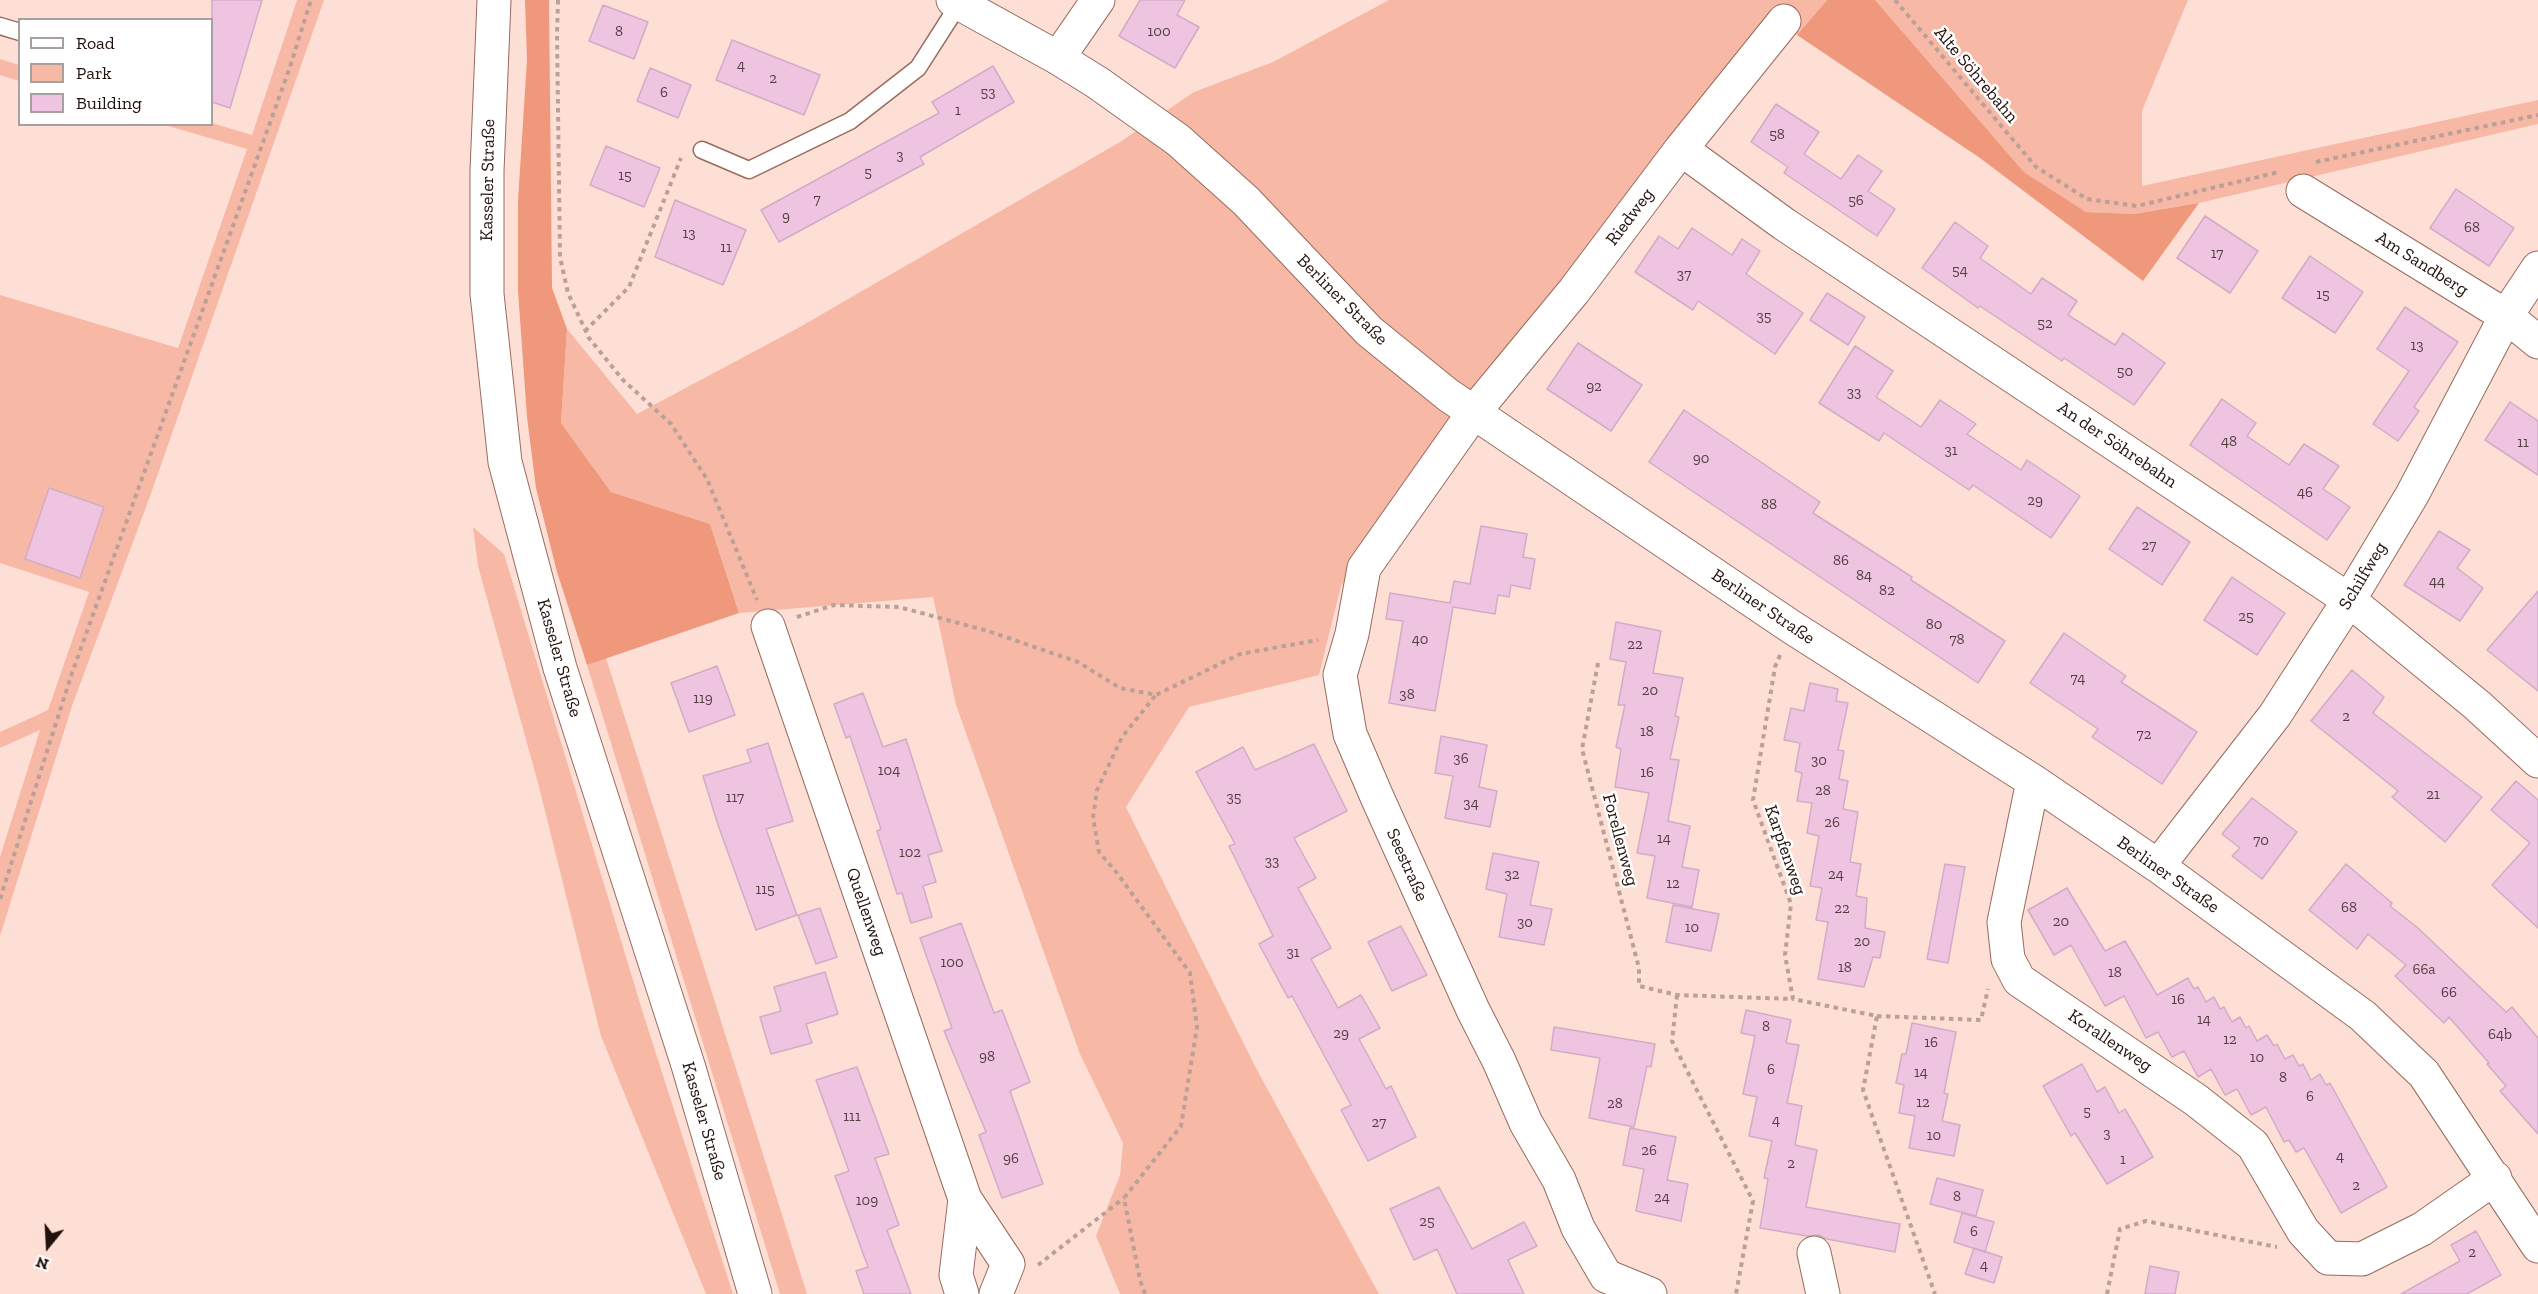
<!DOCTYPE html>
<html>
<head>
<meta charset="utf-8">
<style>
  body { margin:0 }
  #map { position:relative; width:2538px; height:1294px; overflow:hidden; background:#fedfd5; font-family:"Zilla Slab",serif }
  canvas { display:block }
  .legend { position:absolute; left:18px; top:18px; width:195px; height:108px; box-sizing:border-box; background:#fff; border:2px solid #a7a09e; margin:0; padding:8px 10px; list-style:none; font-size:18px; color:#22110c }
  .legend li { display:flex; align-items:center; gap:12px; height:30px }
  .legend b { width:30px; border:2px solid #a7a09e }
  .north { position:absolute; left:18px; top:1216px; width:60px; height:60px; -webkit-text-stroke:4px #fff; paint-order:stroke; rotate:198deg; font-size:16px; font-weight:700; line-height:24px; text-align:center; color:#22110c }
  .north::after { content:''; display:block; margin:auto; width:21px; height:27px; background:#22110c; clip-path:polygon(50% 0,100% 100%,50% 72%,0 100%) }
</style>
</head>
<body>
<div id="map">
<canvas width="2538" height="1294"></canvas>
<ul class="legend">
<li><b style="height:8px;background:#fff"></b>Road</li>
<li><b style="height:16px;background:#f7b9a6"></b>Park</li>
<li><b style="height:16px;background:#eec4e1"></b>Building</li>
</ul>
<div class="north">N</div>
</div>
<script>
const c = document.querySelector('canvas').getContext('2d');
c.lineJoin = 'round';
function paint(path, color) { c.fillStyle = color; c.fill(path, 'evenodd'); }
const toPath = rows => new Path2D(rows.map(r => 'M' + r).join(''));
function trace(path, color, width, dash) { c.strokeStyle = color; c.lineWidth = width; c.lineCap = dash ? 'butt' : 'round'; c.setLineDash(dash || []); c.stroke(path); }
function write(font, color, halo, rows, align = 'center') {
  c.font = font + ' "Zilla Slab",serif'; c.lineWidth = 5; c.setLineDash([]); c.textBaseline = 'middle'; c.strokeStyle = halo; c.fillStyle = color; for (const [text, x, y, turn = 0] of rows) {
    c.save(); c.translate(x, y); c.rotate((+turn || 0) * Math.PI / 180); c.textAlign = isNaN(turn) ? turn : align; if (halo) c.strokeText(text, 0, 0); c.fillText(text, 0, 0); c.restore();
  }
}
const green = toPath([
  [297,0,324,0,149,499,72,706,0,936,0,857,40,730,0,748,0,732,48,710,89,592,0,563,0,295,178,348,247,149,165,125,212,123,252,135],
  [1389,0,1827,0,1797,35,1770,18,1439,437,1341,586,1319,675,1189,707,1126,807,1256,1068,1379,1294,1120,1294,1096,1236,1120,1175,1123,1143,1080,1054,956,705,933,597,739,613,710,524,611,492,561,423,567,329,637,414,798,328,1120,142,1194,92,1273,62],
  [1875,0,2188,0,2142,111,2142,186,2538,100,2538,124,2199,203,2134,214,2086,212,2024,172],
  [0,59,19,65,19,81,0,75],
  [473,527,504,554,643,1013,733,1294,706,1294,601,1036,538,783,478,566],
  [606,658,697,945,807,1294,780,1294,587,665]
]);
const forest = toPath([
  [525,0,549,0,552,288,567,329,561,423,611,492,710,524,739,613,587,665,557,572,536,488,527,417,518,291,518,200,527,60],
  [1827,0,1875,0,2024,172,2086,212,2134,214,2199,203,2143,281,1980,158,1797,35]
]);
const building = toPath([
  [212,0,262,0,230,108,212,102,212,0],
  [1140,0,1185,0,1177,15,1199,27,1175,68,1119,36,1140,0],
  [603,5,648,22,634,59,589,41,603,5],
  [732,40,820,75,804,115,716,80,732,40],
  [993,66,1014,102,920,157,924,164,779,242,761,210,939,113,932,102,993,66],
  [650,68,691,85,678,118,637,101,650,68],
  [1776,104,1819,132,1804,154,1841,179,1858,155,1882,171,1868,191,1895,209,1877,236,1784,173,1788,167,1751,142,1776,104],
  [606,146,660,168,644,207,590,185,606,146],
  [2456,189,2514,228,2489,266,2430,228,2456,189],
  [675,200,746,230,723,285,655,257,675,200],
  [2205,216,2258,251,2230,293,2177,258,2205,216],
  [1955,222,1988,246,1980,258,2031,294,2042,278,2077,301,2068,315,2115,345,2123,333,2165,363,2134,405,2064,358,2062,361,1980,306,1978,308,1922,268,1955,222],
  [1692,228,1732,255,1742,239,1760,251,1746,274,1803,313,1775,354,1698,301,1693,310,1635,272,1659,236,1678,249,1692,228],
  [2310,256,2363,292,2335,333,2282,298,2310,256],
  [1827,293,1865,317,1848,345,1810,320,1827,293],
  [2405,307,2458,342,2414,407,2419,411,2398,441,2373,424,2409,371,2377,349,2405,307],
  [1578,343,1642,385,1611,431,1547,389,1578,343],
  [1855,346,1893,371,1876,397,1921,427,1940,400,1976,424,1967,434,2021,470,2027,460,2080,496,2051,538,1973,485,1969,490,1884,433,1879,441,1819,403,1855,346],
  [2222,399,2256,423,2247,436,2289,465,2304,444,2339,466,2323,489,2350,507,2327,540,2190,445,2222,399],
  [2510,402,2538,421,2538,475,2485,440,2510,402],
  [1684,410,1820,502,1813,513,1912,577,1911,580,2005,641,1978,683,1649,462,1684,410],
  [49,488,104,507,80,578,25,559,49,488],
  [2137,507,2190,542,2162,585,2109,549,2137,507],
  [1481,526,1527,534,1523,557,1535,559,1530,589,1511,585,1509,597,1498,595,1495,614,1453,607,1435,711,1389,703,1403,621,1386,619,1390,593,1450,603,1454,581,1470,584,1481,526],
  [2439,531,2470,550,2457,568,2483,588,2460,621,2404,585,2439,531],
  [2232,577,2285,613,2257,655,2204,620,2232,577],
  [2538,591,2538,691,2487,650,2538,591],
  [1616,622,1661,631,1653,673,1683,678,1675,716,1679,717,1670,759,1679,760,1668,821,1690,826,1682,867,1699,870,1692,907,1647,898,1655,856,1637,853,1649,793,1615,787,1621,749,1616,747,1625,705,1618,705,1626,662,1610,659,1616,622],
  [2064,633,2126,676,2121,682,2197,732,2162,784,2092,737,2098,729,2030,683,2064,633],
  [717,666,735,715,689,732,671,683,717,666],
  [2352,670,2384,697,2373,713,2482,797,2445,842,2392,797,2398,791,2311,721,2352,670],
  [1810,683,1838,689,1836,701,1848,703,1838,750,1844,751,1839,779,1848,781,1843,809,1858,812,1850,862,1861,864,1856,896,1867,898,1865,928,1885,932,1880,958,1873,957,1864,987,1818,979,1828,922,1816,920,1822,888,1810,886,1819,836,1807,833,1812,803,1797,801,1802,773,1795,771,1800,743,1784,740,1791,708,1804,711,1810,683],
  [863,693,883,747,906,739,942,851,928,855,936,882,923,886,932,917,911,923,902,893,897,894,877,831,881,829,850,736,846,738,834,704,863,693],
  [1441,736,1487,745,1479,787,1497,791,1490,827,1445,818,1453,776,1435,773,1441,736],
  [768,743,793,821,766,829,797,915,756,930,718,825,703,776,751,762,747,750,768,743],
  [1314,744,1347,811,1294,838,1316,878,1298,888,1331,948,1311,959,1338,1008,1361,995,1380,1028,1359,1039,1386,1089,1391,1086,1416,1137,1368,1161,1341,1110,1351,1105,1292,996,1288,998,1259,944,1273,936,1229,846,1235,844,1196,772,1243,747,1255,770,1314,744],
  [2516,781,2538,800,2538,928,2492,885,2530,843,2491,810,2516,781],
  [2252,798,2297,832,2262,879,2232,856,2240,848,2222,834,2252,798],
  [1493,853,1539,862,1530,905,1552,909,1544,945,1499,937,1507,894,1486,889,1493,853],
  [1945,864,1965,867,1948,963,1927,959,1945,864],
  [2346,864,2392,903,2390,906,2418,928,2506,1012,2512,1007,2538,1038,2538,1134,2500,1091,2506,1086,2487,1064,2489,1063,2449,1017,2444,1023,2395,976,2406,965,2368,934,2357,949,2309,910,2346,864],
  [2067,888,2105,951,2125,941,2157,995,2188,978,2194,989,2198,987,2206,1002,2214,997,2220,1009,2224,1007,2232,1022,2240,1017,2246,1028,2249,1026,2257,1041,2267,1035,2274,1046,2277,1044,2285,1059,2293,1055,2299,1066,2303,1064,2311,1080,2320,1074,2326,1085,2330,1083,2387,1187,2341,1213,2304,1148,2296,1152,2289,1140,2284,1142,2266,1107,2251,1115,2237,1089,2225,1095,2211,1069,2198,1077,2184,1051,2172,1057,2158,1032,2146,1038,2124,996,2105,1006,2071,945,2054,955,2028,910,2067,888],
  [1673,905,1719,914,1711,951,1666,942,1673,905],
  [820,908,837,957,816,964,798,915,820,908],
  [961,923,994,1013,1002,1010,1030,1082,1010,1091,1043,1184,1002,1198,979,1135,986,1132,944,1031,952,1028,920,938,961,923],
  [1401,926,1427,975,1392,991,1368,942,1401,926],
  [825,972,838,1014,806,1024,812,1043,771,1054,760,1017,781,1011,774,987,825,972],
  [1746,1010,1791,1020,1786,1043,1799,1045,1787,1103,1802,1106,1795,1145,1817,1150,1806,1207,1900,1224,1895,1252,1827,1239,1819,1235,1807,1236,1760,1228,1768,1179,1764,1178,1772,1141,1749,1136,1757,1097,1743,1094,1755,1036,1741,1033,1746,1010],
  [1912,1023,1956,1032,1944,1093,1948,1094,1942,1121,1960,1125,1954,1156,1909,1148,1915,1116,1899,1113,1904,1085,1896,1083,1902,1054,1906,1054,1912,1023],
  [1554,1027,1655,1044,1651,1067,1647,1066,1634,1127,1589,1118,1600,1058,1551,1050,1554,1027],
  [2082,1064,2097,1092,2105,1087,2119,1113,2125,1109,2153,1157,2107,1184,2075,1133,2071,1136,2043,1086,2082,1064],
  [857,1067,889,1154,875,1158,899,1225,887,1230,911,1294,864,1294,856,1271,868,1267,835,1176,849,1171,816,1080,857,1067],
  [1630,1128,1676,1137,1667,1180,1688,1184,1681,1221,1636,1211,1644,1169,1623,1165,1630,1128],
  [1937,1178,1983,1190,1976,1216,1930,1204,1937,1178],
  [1439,1187,1472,1249,1524,1222,1537,1246,1508,1260,1524,1294,1457,1294,1437,1249,1414,1260,1390,1209,1439,1187],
  [1962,1213,1994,1222,1985,1252,1954,1242,1962,1213],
  [2476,1231,2501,1275,2467,1294,2401,1294,2460,1261,2451,1245,2476,1231],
  [1974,1248,2002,1257,1994,1283,1965,1274,1974,1248],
  [2150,1266,2179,1272,2175,1294,2145,1294,2150,1266]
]);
const path = toPath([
  [558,0,557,34,560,257,568,293,589,338,622,379,671,424,707,479,757,600],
  [1895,0,2036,167,2087,199,2137,206,2279,172],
  [2316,162,2538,115],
  [585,331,629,287,681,158],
  [797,617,834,605,899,607,988,631,1078,662,1120,688,1156,695,1240,654,1318,640],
  [1780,655,1775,667,1753,800,1791,904,1785,955,1793,999,1877,1016,1863,1090,1935,1294],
  [1598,663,1582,749,1639,968,1639,986,1677,995,1793,999],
  [0,899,72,673,289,70,311,0],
  [1677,995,1672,1041,1753,1201,1736,1294],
  [1877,1016,1981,1020,1988,989],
  [1038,1265,1124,1198],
  [1145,1294,1140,1280,1124,1198,1181,1126,1197,1027,1190,973,1117,873,1099,852,1093,818,1097,790,1122,737,1156,695],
  [2107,1294,2120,1229,2146,1221,2277,1247]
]);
const lane = toPath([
  [0,26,20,32],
  [702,150,749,170,850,121,918,68,959,4]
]);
const street = toPath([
  [953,0,1058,58,1098,83,1178,140,1246,201,1369,331,1448,395,1790,626,2033,781,2158,866,2363,1016,2424,1074,2538,1246],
  [1058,58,1098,0],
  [1681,149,1784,224,2349,600,2477,705,2538,761],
  [2303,191,2506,316,2538,342],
  [768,626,965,1199,956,1275,962,1294],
  [2033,781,2004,922,2008,959,2019,980,2196,1100,2253,1145,2303,1231,2328,1258,2362,1259,2422,1229,2495,1178],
  [2158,866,2275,715,2349,600,2412,495,2506,316,2538,268],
  [965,1199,1008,1264,996,1294],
  [1814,1253,1823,1294],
  [1650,1294,1606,1276,1578,1228,1559,1180,1526,1123,1499,1061,1473,1010,1377,797,1350,734,1340,675,1352,634,1364,568,1474,412,1574,291,1681,149,1784,21]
]);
const secondary = toPath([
  [494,0,487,171,487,294,505,462,560,668,688,1065,755,1294]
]);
const numberNames = [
  ["8",619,32],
  ["100",1159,32],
  ["4",741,66],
  ["2",773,79],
  ["6",664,93],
  ["53",988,93],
  ["1",958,111],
  ["58",1777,135],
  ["3",900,156],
  ["5",868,173],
  ["15",625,176],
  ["7",817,200],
  ["56",1856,201],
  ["9",786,217],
  ["68",2472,228],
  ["13",689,234],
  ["11",726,248],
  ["17",2217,254],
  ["54",1960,271],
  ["37",1684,275],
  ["15",2323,295],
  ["35",1764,317],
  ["52",2045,324],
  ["13",2417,346],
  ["50",2125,372],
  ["92",1594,387],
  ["33",1854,393],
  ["48",2229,442],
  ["11",2523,443],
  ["31",1951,451],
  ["90",1701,459],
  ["46",2305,493],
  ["29",2035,501],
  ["88",1769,505],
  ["27",2149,546],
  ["86",1841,561],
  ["84",1864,576],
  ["44",2437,582],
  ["82",1887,591],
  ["25",2246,617],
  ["80",1934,625],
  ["40",1420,640],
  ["78",1957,640],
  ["22",1635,645],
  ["74",2078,679],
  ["20",1650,691],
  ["38",1407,695],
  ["119",703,699],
  ["2",2346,717],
  ["18",1647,732],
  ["72",2144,735],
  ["36",1461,759],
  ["30",1819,761],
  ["104",889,771],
  ["16",1647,773],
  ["28",1823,791],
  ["21",2433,795],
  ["117",735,798],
  ["35",1234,798],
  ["34",1471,804],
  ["26",1832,823],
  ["14",1664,839],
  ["70",2261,841],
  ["102",910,853],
  ["33",1272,862],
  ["32",1512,875],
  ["24",1836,875],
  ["12",1673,884],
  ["115",765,890],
  ["68",2349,908],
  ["22",1842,909],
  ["20",2061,922],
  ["30",1525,923],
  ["10",1692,928],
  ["20",1862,942],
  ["31",1293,953],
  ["100",952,963],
  ["18",1845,968],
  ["66a",2424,970],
  ["18",2115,973],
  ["66",2449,993],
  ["16",2178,1000],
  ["14",2204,1020],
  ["8",1766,1027],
  ["29",1341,1034],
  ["64b",2500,1035],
  ["12",2230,1040],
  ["16",1931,1043],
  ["98",987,1057],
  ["10",2257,1058],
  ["6",1771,1070],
  ["14",1921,1073],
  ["8",2283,1078],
  ["6",2310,1097],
  ["12",1923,1103],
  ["28",1615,1104],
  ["5",2087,1112],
  ["111",852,1117],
  ["4",1776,1121],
  ["27",1379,1123],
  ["3",2107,1134],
  ["10",1934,1136],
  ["26",1649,1151],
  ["4",2340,1157],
  ["96",1011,1159],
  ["1",2123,1160],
  ["2",1791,1164],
  ["2",2356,1186],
  ["8",1957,1197],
  ["24",1662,1198],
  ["109",867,1201],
  ["25",1427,1222],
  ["6",1974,1232],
  ["2",2472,1253],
  ["4",1984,1266]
];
const streetNames = [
  ["Alte Söhrebahn",1976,75,50],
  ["Kasseler Straße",488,180,-89],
  ["Riedweg",1630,217,-53],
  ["Am Sandberg",2422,264,32],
  ["Berliner Straße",1342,300,45],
  ["An der Söhrebahn",2117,445,34],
  ["Schilfweg",2363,576,-59],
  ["Berliner Straße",1763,607,34],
  ["Kasseler Straße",559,658,74],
  ["Forellenweg",1620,840,75],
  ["Karpfenweg",1785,850,71],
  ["Seestraße",1407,865,66],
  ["Berliner Straße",2168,875,35],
  ["Quellenweg",866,912,71],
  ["Korallenweg",2110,1041,34],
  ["Kasseler Straße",704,1121,74]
];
paint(green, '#f7b9a6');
paint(forest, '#f0987c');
paint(building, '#eec4e1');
trace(building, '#d4abc7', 1.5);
trace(lane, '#986b5e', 19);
trace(street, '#986b5e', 35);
trace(secondary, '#986b5e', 35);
trace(path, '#baa097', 4, [4.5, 4.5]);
trace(lane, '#fff', 16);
trace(street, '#fff', 33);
trace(secondary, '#fff', 33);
write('15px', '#553e41', null, numberNames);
write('18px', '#22110c', '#fff', streetNames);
</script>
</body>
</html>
